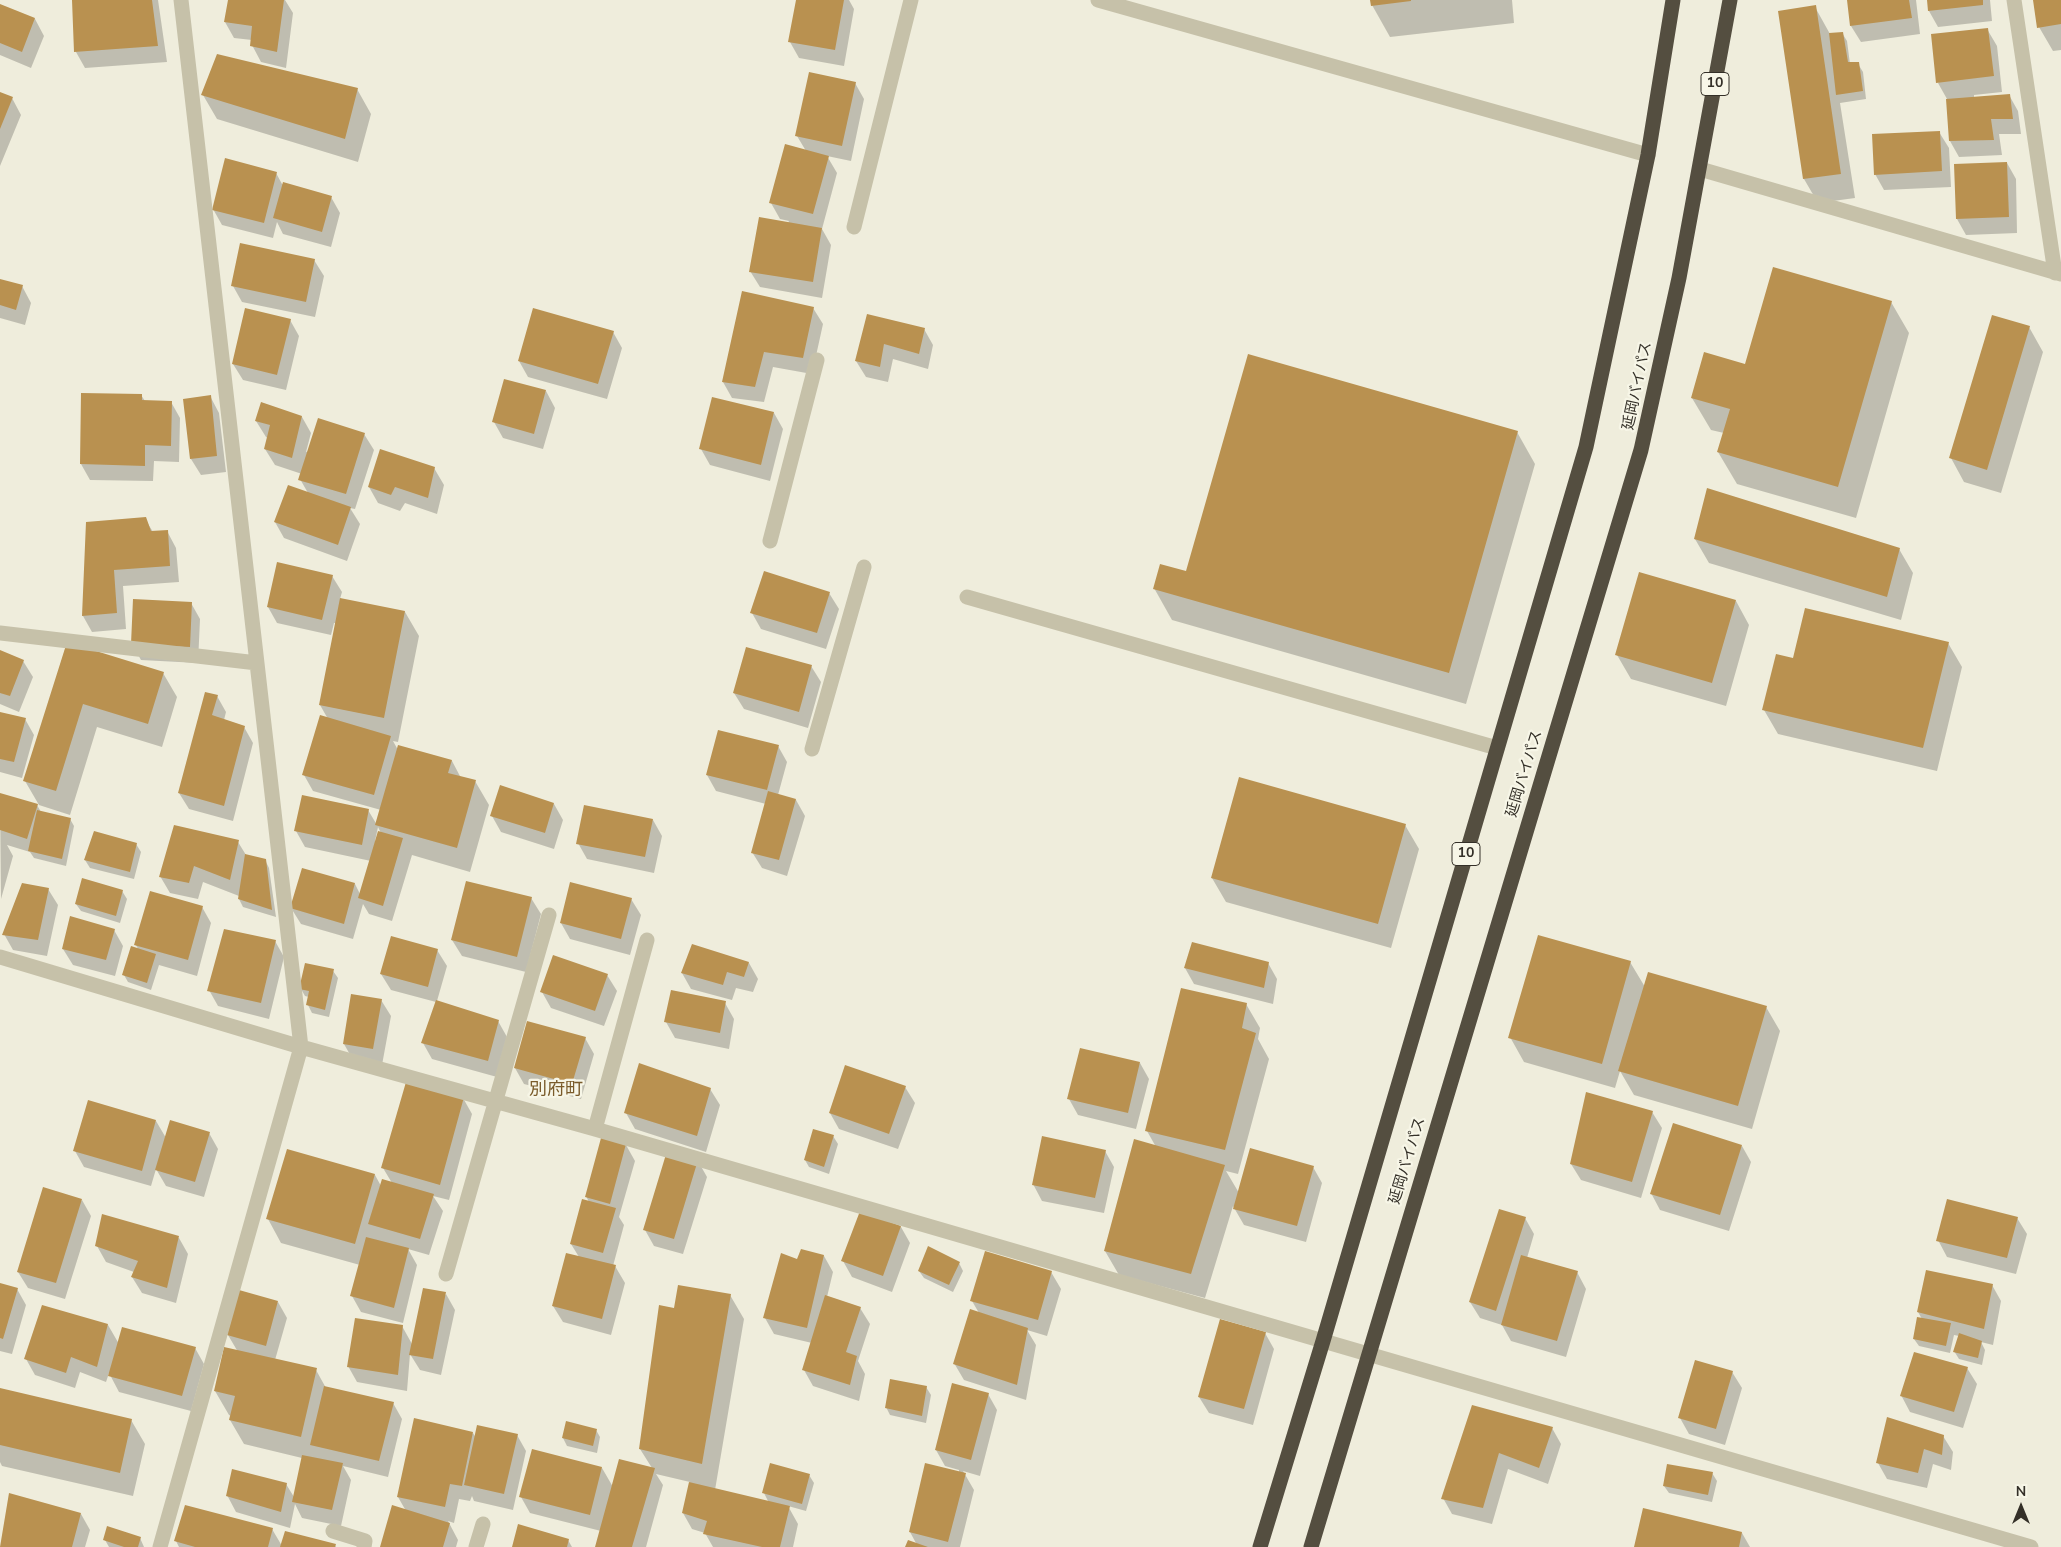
<!DOCTYPE html>
<html>
<head>
<meta charset="utf-8">
<style>
  body { margin:0 }
  #map { position:relative; width:2061px; height:1547px; overflow:hidden; background:#efeddc; font-family:"Nunito Sans",sans-serif }
  canvas { display:block }
  .north { position:absolute; left:1996px; top:1482px; width:50px; height:50px; -webkit-text-stroke:4px #f7f6e7; paint-order:stroke; rotate:0deg; font-size:14px; font-weight:700; line-height:20px; text-align:center; color:#343028 }
  .north::after { content:''; display:block; margin:auto; width:18px; height:22px; background:#343028; clip-path:polygon(50% 0,100% 100%,50% 72%,0 100%) }
</style>
</head>
<body>
<div id="map">
<canvas width="2061" height="1547"></canvas>
<div class="north">N</div>
</div>
<script>
const c = document.querySelector('canvas').getContext('2d');
c.lineJoin = 'round';
function paint(path, color) { c.fillStyle = color; c.fill(path, 'evenodd'); }
const toPath = rows => new Path2D(rows.map(r => 'M' + r).join(''));
function trace(path, color, width, dash) { c.strokeStyle = color; c.lineWidth = width; c.lineCap = dash ? 'butt' : 'round'; c.setLineDash(dash || []); c.stroke(path); }
function write(font, color, halo, rows, align = 'center') {
  c.font = font + ' "Nunito Sans","Noto Sans JP",sans-serif'; c.lineWidth = 4.5; c.setLineDash([]); c.textBaseline = 'middle'; c.strokeStyle = halo; c.fillStyle = color; for (const [text, x, y, turn = 0] of rows) {
    c.save(); c.translate(x, y); c.rotate((+turn || 0) * Math.PI / 180); c.textAlign = isNaN(turn) ? turn : align; if (halo) c.strokeText(text, 0, 0); c.fillText(text, 0, 0); c.restore();
  }
}
const shadow = toPath([
  [73,0,158,0,167,62,85,68,76,52],
  [229,0,285,0,293,13,286,68,261,62,252,45,252,40,234,38,225,22],
  [797,0,849,0,854,9,844,66,799,58,790,42],
  [1372,0,1512,0,1514,23,1390,37,1372,5],
  [1848,0,1916,0,1920,34,1861,42,1851,26],
  [1929,0,1990,0,1992,21,1938,27,1929,11],
  [2034,0,2061,0,2061,50,2053,51,2039,27],
  [0,5,35,19,44,36,31,68,0,55],
  [1815,7,1830,34,1842,33,1847,41,1850,64,1858,64,1863,72,1866,99,1840,103,1855,198,1818,203,1804,179,1779,12],
  [1987,29,1997,46,2002,92,1974,95,1974,98,2009,95,2018,111,2021,134,1999,134,2002,155,1959,157,1950,141,1947,99,1938,83],
  [855,83,864,99,851,161,827,156,837,173,822,229,831,245,822,298,760,287,750,271,788,223,789,221,780,219,771,203,806,151,797,136],
  [357,89,371,114,358,162,217,119,203,95],
  [0,93,12,98,21,115,0,166],
  [1939,132,1949,148,1951,187,1884,190,1875,174],
  [2007,163,2016,179,2017,233,1966,235,1957,219],
  [276,173,282,184,331,197,340,213,331,247,283,234,277,222,273,238,222,225,213,209],
  [314,260,324,276,315,317,242,302,233,286],
  [0,280,22,286,31,303,25,325,0,318],
  [1891,302,1909,333,1856,518,1737,484,1718,452,1724,433,1711,430,1692,398,1746,365],
  [813,308,823,324,812,374,773,367,764,402,732,398,723,382],
  [868,316,924,329,933,345,928,369,893,359,888,382,866,377,856,361],
  [290,320,299,336,286,390,243,380,233,364],
  [2029,327,2043,352,2001,493,1964,482,1951,458],
  [613,332,622,348,607,399,528,377,519,361],
  [546,391,555,408,543,449,503,438,494,422],
  [82,394,141,395,145,401,171,402,180,418,179,462,154,461,153,481,90,480,81,464],
  [210,396,219,413,226,472,201,475,191,459],
  [774,413,783,429,770,481,710,465,701,449],
  [302,417,311,433,306,452,364,434,374,450,355,509,350,508,360,524,347,561,284,538,275,522,308,493,300,479,302,474,275,465,265,449,268,438,266,437,256,421],
  [1517,432,1535,464,1466,704,1172,620,1154,588,1187,573],
  [434,468,444,485,437,514,405,503,400,511,378,503,369,487],
  [145,519,153,532,167,531,176,548,179,582,123,586,126,629,92,632,83,616,87,523],
  [1695,539,1899,549,1913,573,1901,620,1709,563],
  [332,576,342,592,340,599,405,612,419,636,398,742,393,741,398,750,452,761,461,778,475,781,489,805,470,872,412,855,392,921,369,914,363,904,353,939,301,924,291,908,355,884,360,894,371,861,305,847,296,831,368,810,377,825,381,810,313,791,304,775,328,719,320,705,336,623,334,623,331,635,277,623,268,607],
  [378,827,381,833,377,841,375,841],
  [829,593,839,609,826,649,761,629,752,613],
  [1736,601,1749,625,1726,706,1631,679,1617,655],
  [191,603,200,619,198,663,141,660,132,644],
  [67,643,163,673,177,697,162,747,97,727,70,815,39,805,25,781],
  [1948,643,1962,667,1937,771,1778,734,1764,710,1793,659],
  [0,651,23,661,33,677,19,712,0,704],
  [811,666,821,682,808,728,744,709,734,693],
  [217,696,226,712,224,720,244,727,253,743,233,821,189,809,179,793],
  [0,713,25,719,34,735,22,778,0,772],
  [778,746,787,762,778,795,796,800,805,816,787,876,762,868,752,852,766,804,716,791,707,775],
  [0,794,37,805,41,812,70,819,74,826,66,866,34,858,30,852,7,845,13,856,1,899],
  [554,804,563,820,554,849,501,832,492,816],
  [653,820,662,836,654,873,587,859,578,843],
  [1405,825,1419,849,1391,948,1226,902,1212,878],
  [238,842,246,855,265,860,269,868,276,917,243,907,239,899,239,896,203,882,198,899,170,893,160,876],
  [136,844,141,852,134,879,90,868,85,860],
  [48,889,58,905,47,956,13,950,4,934],
  [122,891,127,899,120,923,81,911,76,904],
  [531,898,541,914,526,972,462,956,452,940],
  [631,899,641,915,630,955,570,939,561,923],
  [202,907,211,923,197,976,159,965,151,990,128,982,124,975,138,949,136,945],
  [114,930,123,946,115,976,73,965,63,949],
  [275,941,284,957,269,1019,218,1006,209,990],
  [693,945,749,963,758,979,753,992,736,988,732,1000,691,989,682,973],
  [437,950,447,966,437,1001,498,1021,507,1037,497,1077,432,1059,423,1043,436,1002,391,990,381,974],
  [1630,962,1645,987,1766,1007,1780,1031,1752,1129,1634,1095,1620,1071,1615,1088,1524,1062,1510,1037],
  [1268,963,1277,979,1273,1004,1194,984,1185,968],
  [333,971,338,978,329,1017,312,1013,308,1005,309,997,305,996,301,989],
  [607,975,617,991,604,1026,551,1008,542,992],
  [381,1000,391,1016,382,1065,353,1060,344,1044],
  [725,1003,734,1019,729,1049,675,1038,666,1022],
  [1246,1004,1260,1028,1258,1039,1269,1059,1238,1174,1226,1171,1239,1193,1313,1167,1322,1183,1306,1242,1244,1225,1233,1206,1205,1298,1119,1275,1105,1251,1156,1147,1147,1131],
  [585,1038,594,1054,581,1099,524,1084,515,1068],
  [1140,1063,1149,1079,1136,1129,1078,1115,1069,1099],
  [905,1087,915,1103,898,1149,839,1129,830,1113],
  [710,1089,720,1105,706,1152,635,1129,626,1113],
  [463,1098,472,1114,449,1200,433,1196,443,1211,429,1255,408,1249,417,1265,403,1323,361,1312,352,1296,360,1265,281,1243,268,1219,375,1175,381,1186,392,1183,383,1168],
  [1652,1112,1662,1128,1641,1198,1581,1180,1571,1164],
  [156,1121,166,1138,209,1133,218,1149,204,1197,166,1186,156,1169,151,1186,84,1167,75,1151],
  [833,1136,838,1144,829,1174,809,1167,805,1160],
  [626,1145,635,1161,619,1217,624,1225,613,1266,615,1266,625,1283,611,1335,563,1322,553,1306,579,1257,571,1244,589,1202,586,1196],
  [1742,1146,1751,1162,1729,1231,1660,1210,1651,1193],
  [1105,1151,1114,1167,1104,1213,1042,1201,1033,1184],
  [698,1161,707,1177,683,1254,654,1246,645,1230],
  [82,1200,91,1216,65,1299,28,1288,18,1272],
  [861,1213,901,1227,910,1243,892,1292,852,1277,843,1261],
  [1525,1218,1534,1234,1527,1258,1577,1272,1586,1289,1566,1357,1511,1341,1502,1325,1480,1318,1470,1302],
  [2017,1218,2027,1234,2016,1274,1947,1257,1938,1240],
  [179,1238,188,1254,176,1303,142,1293,132,1277,134,1272,106,1262,97,1246],
  [824,1256,833,1272,827,1297,860,1308,870,1324,858,1361,865,1374,859,1401,813,1386,804,1370,812,1343,774,1334,765,1318,798,1260],
  [959,1263,963,1271,953,1292,924,1278,919,1271],
  [1051,1272,1061,1289,1047,1336,1027,1330,1036,1345,1026,1400,964,1380,954,1363,979,1313,972,1301],
  [0,1285,17,1289,26,1305,12,1354,0,1351],
  [1992,1285,2001,1301,1993,1345,1981,1342,1985,1350,1982,1365,1959,1359,1954,1351,1959,1336,1954,1335,1950,1353,1919,1346,1914,1339,1922,1319,1918,1312],
  [446,1294,455,1310,441,1375,420,1370,410,1354,407,1391,357,1382,348,1366,402,1326,412,1344],
  [730,1295,744,1319,715,1490,769,1503,764,1493,809,1475,814,1483,806,1511,788,1506,798,1524,793,1547,713,1547,705,1533,692,1529,683,1513,690,1482,656,1474,663,1485,646,1547,596,1547,601,1531,530,1513,521,1497,602,1468,613,1487,652,1468,640,1449,675,1309],
  [278,1302,287,1318,275,1360,316,1370,326,1388,393,1403,402,1419,388,1477,343,1466,351,1480,341,1526,302,1518,295,1504,290,1528,236,1512,227,1495,286,1484,294,1497,302,1458,244,1444,230,1420,231,1416,229,1415,215,1391,238,1352,228,1335],
  [108,1325,119,1344,195,1348,204,1364,191,1411,119,1392,109,1373,106,1382,80,1372,75,1388,35,1375,26,1359],
  [1265,1333,1274,1349,1253,1425,1209,1413,1199,1397],
  [1967,1368,1977,1384,1963,1428,1910,1412,1901,1395],
  [1732,1372,1742,1388,1725,1445,1689,1434,1680,1418],
  [926,1387,931,1395,926,1423,890,1415,886,1407],
  [0,1393,131,1420,145,1444,133,1496,2,1466,0,1462],
  [988,1394,997,1410,980,1476,963,1471,974,1490,960,1547,907,1547,917,1545,910,1532,959,1472,959,1470,945,1466,936,1450],
  [1473,1407,1552,1428,1561,1444,1548,1484,1508,1469,1492,1524,1452,1514,1443,1498],
  [596,1430,600,1437,597,1453,567,1446,563,1438],
  [473,1433,476,1438,517,1435,526,1451,513,1510,474,1501,472,1496,470,1501,459,1499,454,1523,448,1521,458,1540,456,1547,381,1547,406,1511,398,1497],
  [1943,1436,1953,1452,1951,1470,1933,1464,1927,1488,1887,1479,1878,1463],
  [1712,1473,1717,1481,1712,1502,1669,1493,1664,1486],
  [81,1514,90,1530,85,1547,1,1547],
  [272,1529,282,1546,335,1545,336,1547,179,1547,176,1541],
  [1742,1533,1750,1547,1635,1547],
  [140,1538,144,1547,109,1547,105,1540],
  [568,1540,572,1547,513,1547]
]);
const building = toPath([
  [72,0,152,0,158,46,74,52],
  [228,0,284,0,277,52,250,46,252,26,224,22],
  [796,0,844,0,835,50,788,42],
  [1370,0,1411,0,1411,1,1371,6],
  [1847,0,1909,0,1912,18,1850,26],
  [1927,0,1983,0,1983,5,1928,11],
  [2033,0,2061,0,2061,24,2037,28],
  [0,4,35,18,22,52,0,43],
  [1816,5,1841,174,1803,179,1778,11],
  [1988,28,1994,76,1936,83,1931,34],
  [1843,32,1848,62,1859,62,1863,91,1836,95,1829,33],
  [217,54,358,88,345,139,201,95],
  [809,72,856,82,842,146,795,136],
  [0,92,13,97,0,129],
  [2010,94,2013,119,1991,119,1994,140,1949,141,1946,99],
  [1940,131,1942,171,1874,175,1872,134],
  [785,144,829,156,813,214,769,203],
  [225,158,277,172,264,223,212,210],
  [2007,162,2009,217,1956,219,1954,164],
  [283,182,332,196,322,232,273,218],
  [759,217,822,228,813,282,749,272],
  [240,243,315,259,306,302,231,286],
  [1773,267,1892,301,1838,487,1717,452,1730,409,1691,398,1704,352,1745,364],
  [0,279,23,285,16,310,0,305],
  [742,291,814,307,803,358,764,352,755,387,722,382],
  [245,308,291,319,277,375,232,364],
  [533,308,614,331,598,384,518,361],
  [867,314,925,328,919,354,884,344,880,367,855,361],
  [1992,315,2030,326,1987,470,1949,458],
  [1248,354,1518,431,1449,673,1153,589,1160,564,1186,571],
  [504,379,546,390,534,434,492,422],
  [81,393,142,394,142,400,172,401,171,446,145,445,145,466,80,464],
  [211,395,217,456,190,459,183,399],
  [712,397,774,412,761,465,699,449],
  [261,402,302,416,292,458,264,449,270,425,255,421],
  [318,418,365,433,346,494,298,480],
  [380,449,435,467,428,498,395,487,391,495,368,487],
  [288,485,351,507,338,545,274,522],
  [1707,488,1900,548,1887,597,1694,539],
  [146,517,151,531,168,530,170,566,114,570,117,613,82,616,86,522],
  [277,562,333,575,322,620,267,607],
  [764,571,830,592,817,633,750,613],
  [1639,572,1736,600,1712,683,1615,655],
  [340,598,405,611,384,718,319,705],
  [133,599,192,602,190,647,131,644],
  [1805,608,1949,642,1923,748,1762,710,1776,654,1793,658],
  [67,642,164,672,148,724,83,704,56,791,23,781],
  [746,647,812,665,799,712,733,693],
  [0,650,24,660,10,696,0,693],
  [205,692,218,695,212,715,245,726,224,806,178,793],
  [0,712,26,718,14,762,0,759],
  [320,715,391,736,374,795,302,775],
  [718,730,779,745,767,790,706,775],
  [398,745,452,760,448,773,476,780,457,848,375,825],
  [1239,777,1406,824,1378,924,1211,878],
  [500,785,554,803,545,833,490,816],
  [768,791,796,799,779,860,751,853],
  [0,793,38,804,27,839,0,830],
  [302,795,369,809,362,845,294,831],
  [584,805,653,819,645,857,576,844],
  [37,810,71,818,62,859,28,851],
  [174,825,239,840,230,880,194,866,189,883,159,877],
  [94,831,137,843,130,872,84,860],
  [378,831,403,838,383,906,358,898],
  [245,854,266,859,272,910,238,899],
  [302,868,355,883,344,924,290,908],
  [82,878,123,890,116,916,75,904],
  [466,881,532,897,517,957,451,940],
  [570,882,632,898,621,939,560,923],
  [22,883,49,888,38,940,2,935],
  [150,891,203,906,188,960,134,945],
  [70,916,115,929,106,960,62,949],
  [224,929,276,940,261,1003,207,991],
  [1538,935,1631,961,1602,1064,1508,1038],
  [391,936,438,949,428,987,380,974],
  [1192,942,1269,962,1264,988,1184,968],
  [692,944,749,962,744,977,727,972,723,985,681,973],
  [131,946,156,954,147,983,122,975],
  [553,955,608,974,595,1011,540,992],
  [305,963,334,969,325,1010,306,1005,309,991,299,989],
  [1648,972,1767,1006,1738,1106,1618,1071],
  [1181,988,1247,1003,1242,1028,1256,1033,1225,1150,1145,1131],
  [671,990,726,1001,720,1033,664,1022],
  [351,994,382,999,373,1049,343,1044],
  [436,1000,499,1020,488,1061,421,1043],
  [527,1021,586,1037,572,1084,514,1068],
  [1080,1048,1140,1062,1128,1113,1067,1099],
  [639,1063,711,1088,697,1136,624,1113],
  [845,1065,906,1086,889,1134,829,1113],
  [406,1082,464,1097,440,1185,381,1168],
  [1586,1092,1653,1111,1632,1182,1570,1164],
  [88,1100,156,1120,142,1171,73,1151],
  [170,1120,210,1132,195,1182,155,1170],
  [1673,1123,1742,1145,1720,1215,1650,1194],
  [813,1129,834,1135,824,1167,804,1160],
  [1042,1136,1106,1150,1095,1198,1032,1185],
  [601,1138,626,1144,610,1204,585,1197],
  [1134,1139,1225,1165,1191,1274,1104,1251],
  [1250,1148,1314,1166,1297,1226,1233,1209],
  [287,1149,375,1174,355,1244,266,1219],
  [667,1151,698,1160,674,1239,643,1230],
  [382,1179,434,1194,420,1239,368,1224],
  [43,1187,82,1199,56,1283,17,1272],
  [582,1199,616,1208,603,1253,570,1244],
  [1947,1199,2018,1217,2007,1258,1936,1241],
  [1499,1209,1526,1217,1496,1311,1469,1302],
  [860,1211,901,1226,883,1276,841,1261],
  [102,1214,179,1236,167,1288,131,1277,138,1261,95,1246],
  [366,1237,409,1248,394,1308,350,1296],
  [928,1246,960,1262,949,1285,918,1271],
  [801,1249,824,1255,807,1328,763,1318,781,1253,797,1259],
  [985,1251,1052,1271,1038,1320,970,1301],
  [566,1253,616,1265,602,1319,552,1306],
  [1521,1255,1578,1271,1557,1341,1501,1325],
  [1926,1270,1993,1284,1984,1329,1917,1312],
  [0,1283,18,1288,3,1339,0,1338],
  [678,1285,731,1294,702,1464,639,1449,659,1305,674,1308],
  [423,1288,446,1292,433,1359,409,1355],
  [239,1290,278,1301,266,1346,227,1335],
  [825,1295,861,1307,846,1352,857,1356,850,1385,802,1370],
  [42,1305,108,1324,97,1367,71,1357,66,1373,24,1359],
  [970,1309,1028,1328,1017,1385,953,1364],
  [1917,1317,1951,1323,1946,1346,1913,1339],
  [355,1318,403,1325,398,1375,347,1367],
  [1220,1319,1266,1332,1244,1409,1198,1397],
  [122,1327,196,1347,182,1396,108,1376],
  [1959,1333,1982,1341,1978,1358,1953,1352],
  [224,1347,317,1368,301,1437,229,1420,235,1396,214,1391],
  [1914,1352,1968,1367,1954,1412,1900,1396],
  [1695,1360,1733,1371,1716,1429,1678,1418],
  [890,1379,927,1386,922,1416,885,1408],
  [952,1383,989,1393,971,1460,935,1450],
  [324,1386,394,1402,379,1461,310,1445],
  [0,1388,132,1419,120,1473,0,1445],
  [1472,1405,1553,1427,1539,1468,1499,1453,1483,1508,1441,1499],
  [1887,1417,1944,1435,1942,1455,1924,1449,1918,1473,1876,1463],
  [414,1418,473,1432,462,1486,450,1484,445,1507,397,1497],
  [566,1421,597,1429,593,1446,562,1438],
  [477,1425,518,1434,504,1494,464,1485],
  [532,1449,602,1467,590,1515,519,1497],
  [302,1455,343,1463,332,1510,292,1502],
  [619,1459,655,1468,632,1547,595,1547],
  [770,1463,810,1474,802,1504,762,1493],
  [925,1463,966,1473,948,1542,909,1532],
  [1667,1464,1713,1472,1708,1495,1663,1486],
  [232,1469,287,1483,281,1512,226,1496],
  [689,1482,790,1506,780,1547,762,1547,703,1534,707,1521,682,1513],
  [9,1493,81,1513,72,1547,0,1547],
  [185,1505,273,1528,268,1547,195,1547,174,1541],
  [392,1505,450,1523,443,1547,380,1547],
  [1643,1508,1742,1532,1739,1547,1634,1547],
  [518,1524,569,1539,567,1547,512,1547],
  [107,1526,141,1537,138,1547,124,1547,103,1540],
  [285,1531,336,1544,335,1547,280,1547],
  [908,1540,928,1547,905,1547]
]);
const street = toPath([
  [1098,0,1648,155],
  [2014,0,2055,273],
  [1700,169,2061,274],
  [854,227,911,0],
  [770,541,817,360],
  [967,597,1497,748],
  [0,633,257,663],
  [812,749,864,567],
  [0,957,301,1047,595,1129,2031,1547],
  [595,1129,647,940],
  [446,1274,549,915],
  [333,1531,365,1541,364,1547],
  [160,1547,301,1047,181,0],
  [476,1547,483,1524]
]);
const highway = toPath([
  [1260,1547,1323,1341,1586,447,1648,155,1673,0],
  [1311,1547,1641,450,1679,278,1730,0]
]);
const shields = [
  [1715,84,28],
  [1466,854,28]
];
const shieldNames = [
  ["10",1715,84],
  ["10",1466,854]
];
const streetNames = [
  ["延岡バイパス",1638,386,-78],
  ["延岡バイパス",1525,774,-73],
  ["延岡バイパス",1408,1161,-73]
];
const quarterNames = [
  ["別府町",556,1091]
];
paint(shadow, '#0003');
paint(building, '#b99150');
trace(street, '#c6c1a9', 15);
trace(highway, '#544e40', 15);
for (const [x, y, w] of shields) { const box = new Path2D(); box.roundRect(x - w / 2, y - 11.5, w, 23, 4); c.fillStyle = '#f7f6e7'; c.fill(box); trace(box, '#343028', 1); }
write('bold 14px', '#343028', null, shieldNames);
write('15px', '#343028', '#f7f6e7', streetNames);
write('18px', '#7a5b2a', '#f7f6e7', quarterNames);
</script>
</body>
</html>
